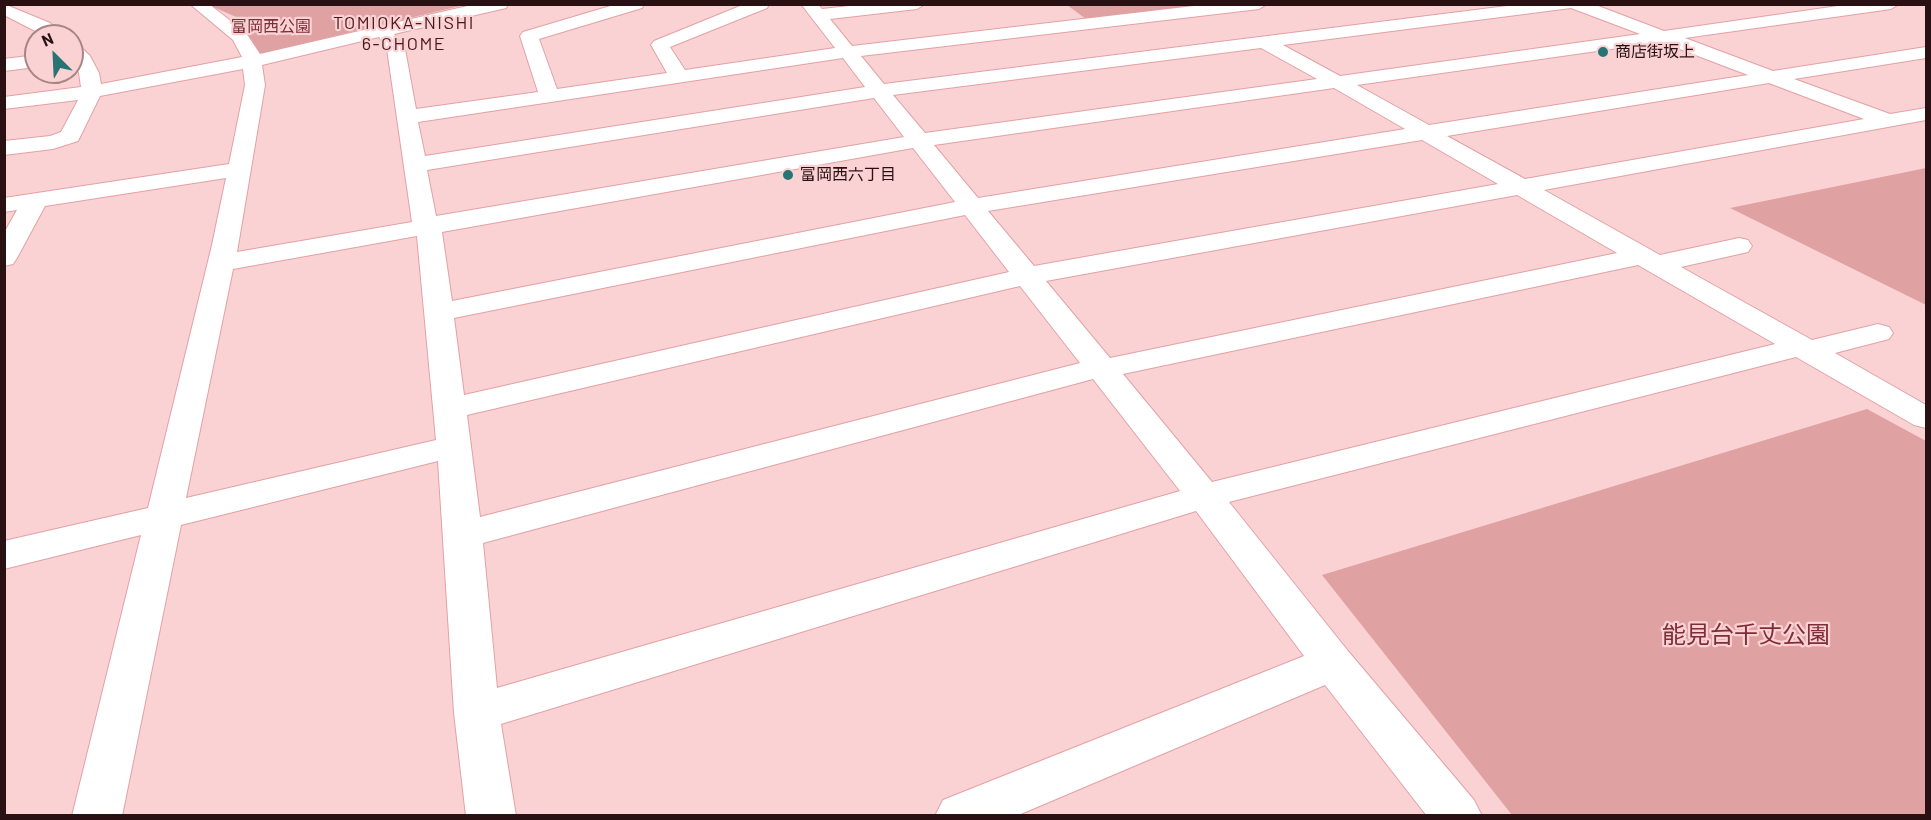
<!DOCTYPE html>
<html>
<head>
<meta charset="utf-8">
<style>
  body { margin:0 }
  #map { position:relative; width:1931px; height:820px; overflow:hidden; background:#fbd2d3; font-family:Barlow,sans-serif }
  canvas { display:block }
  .frame { position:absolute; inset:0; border:6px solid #291113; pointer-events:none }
  .north { position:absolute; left:24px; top:24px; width:60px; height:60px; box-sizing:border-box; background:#fbd2d3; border:2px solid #a78586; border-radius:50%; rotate:336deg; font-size:16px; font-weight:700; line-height:24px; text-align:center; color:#291113 }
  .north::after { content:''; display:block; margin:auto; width:21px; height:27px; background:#287374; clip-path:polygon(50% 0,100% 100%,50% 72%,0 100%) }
</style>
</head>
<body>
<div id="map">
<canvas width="1931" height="820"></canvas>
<div class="frame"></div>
<div class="north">N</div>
</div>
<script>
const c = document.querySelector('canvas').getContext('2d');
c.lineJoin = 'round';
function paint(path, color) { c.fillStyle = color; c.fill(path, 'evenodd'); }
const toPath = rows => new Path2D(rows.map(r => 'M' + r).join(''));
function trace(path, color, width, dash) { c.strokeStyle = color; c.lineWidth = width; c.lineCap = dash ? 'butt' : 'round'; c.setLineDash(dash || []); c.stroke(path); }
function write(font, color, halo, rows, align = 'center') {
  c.font = font + ' Barlow,"Noto Sans JP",sans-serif'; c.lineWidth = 4.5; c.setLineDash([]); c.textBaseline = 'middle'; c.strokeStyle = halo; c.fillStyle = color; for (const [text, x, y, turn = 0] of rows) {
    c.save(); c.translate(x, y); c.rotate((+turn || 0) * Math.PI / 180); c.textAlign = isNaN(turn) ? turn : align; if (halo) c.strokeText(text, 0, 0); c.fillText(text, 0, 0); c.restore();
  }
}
const green = toPath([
  [1187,4,1190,6,1086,19,1067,5],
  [209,5,464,5,259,54,236,17],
  [1926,168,1926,305,1730,208],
  [1867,409,1926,441,1926,815,1512,815,1322,575]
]);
const minor = toPath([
  [4,4,50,23,65,36,45,36,4,15,4,4],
  [190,4,209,4,246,33,260,54,476,4,508,4,506,8,394,34,405,49,416,109,538,92,520,36,523,32,617,4,644,4,642,8,539,39,557,89,667,73,651,45,654,41,745,4,769,4,767,8,670,47,685,70,835,48,801,4,818,4,822,9,867,4,925,4,917,9,830,19,852,46,1211,4,1267,4,1259,9,861,56,884,84,1523,4,1593,4,1664,31,1852,4,1899,4,1891,9,1685,38,1773,71,1926,47,1926,58,1794,79,1890,114,1926,108,1926,120,1544,190,1660,255,1739,238,1748,240,1752,246,1748,252,1681,267,1812,340,1878,324,1889,327,1893,333,1889,339,1835,353,1926,405,1926,428,1914,425,1796,357,1229,502,1348,651,1474,800,1482,816,1427,816,1325,685,1016,816,935,816,943,800,1304,656,1196,511,501,724,516,816,466,816,454,713,438,461,181,525,122,816,72,816,141,535,4,569,4,541,148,508,212,245,226,178,45,206,17,258,13,264,4,266,4,233,17,210,4,212,4,198,229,164,245,85,243,69,100,96,78,141,53,149,4,155,4,141,50,136,61,132,78,100,4,109,4,97,81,87,79,73,72,58,72,43,78,44,90,56,99,73,101,84,242,57,233,40,190,4],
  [1571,8,1640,34,1340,76,1283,45,1571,8],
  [379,37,387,49,412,222,237,252,265,85,262,65,379,37],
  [1661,42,1748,75,1429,125,1357,85,1661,42],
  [1261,48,1317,79,925,133,893,95,1261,48],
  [843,58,865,87,425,156,418,122,843,58],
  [1769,83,1864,119,1525,179,1447,136,1769,83],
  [1334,88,1405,129,978,198,934,145,1334,88],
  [874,98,904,137,436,216,427,170,874,98],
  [1422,140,1498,184,1034,266,988,211,1422,140],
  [913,148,955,202,452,301,442,232,913,148],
  [1517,195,1617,253,1110,358,1046,281,1517,195],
  [965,215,1009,272,464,395,454,318,965,215],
  [417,236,436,440,186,498,233,269,417,236],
  [1638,265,1775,344,1212,482,1123,374,1638,265],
  [1020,286,1080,363,480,517,467,415,1020,286],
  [1093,379,1180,491,497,688,483,543,1093,379],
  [36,55,36,67,4,71,4,59,36,55]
]);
const markers = [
  [1603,52,6,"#287374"],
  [788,175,6,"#287374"]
];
const farParknames = [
  ["富岡西公園",271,27]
];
const farPoinames = [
  ["商店街坂上",1615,52],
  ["富岡西六丁目",800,175]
];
const farNeighbourhoodnames = [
  ["TOMIOKA-NISHI",404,23],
  ["6-CHOME",404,44]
];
const nearParknames = [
  ["能見台千丈公園",1746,635]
];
paint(green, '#e0a1a3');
trace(minor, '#e2a1a4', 2);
paint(minor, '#fff');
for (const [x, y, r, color] of markers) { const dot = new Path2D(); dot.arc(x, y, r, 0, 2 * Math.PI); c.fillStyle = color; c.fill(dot); trace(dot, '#fbd2d3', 2); }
write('16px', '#7e2e37', '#fbd2d3', farParknames);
write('16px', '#291113', '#fbd2d3', farPoinames, 'left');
c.letterSpacing = '1.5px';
write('18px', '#49161c', '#fbd2d3', farNeighbourhoodnames);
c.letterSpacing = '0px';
write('24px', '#7e2e37', '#fbd2d3', nearParknames);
</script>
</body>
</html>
